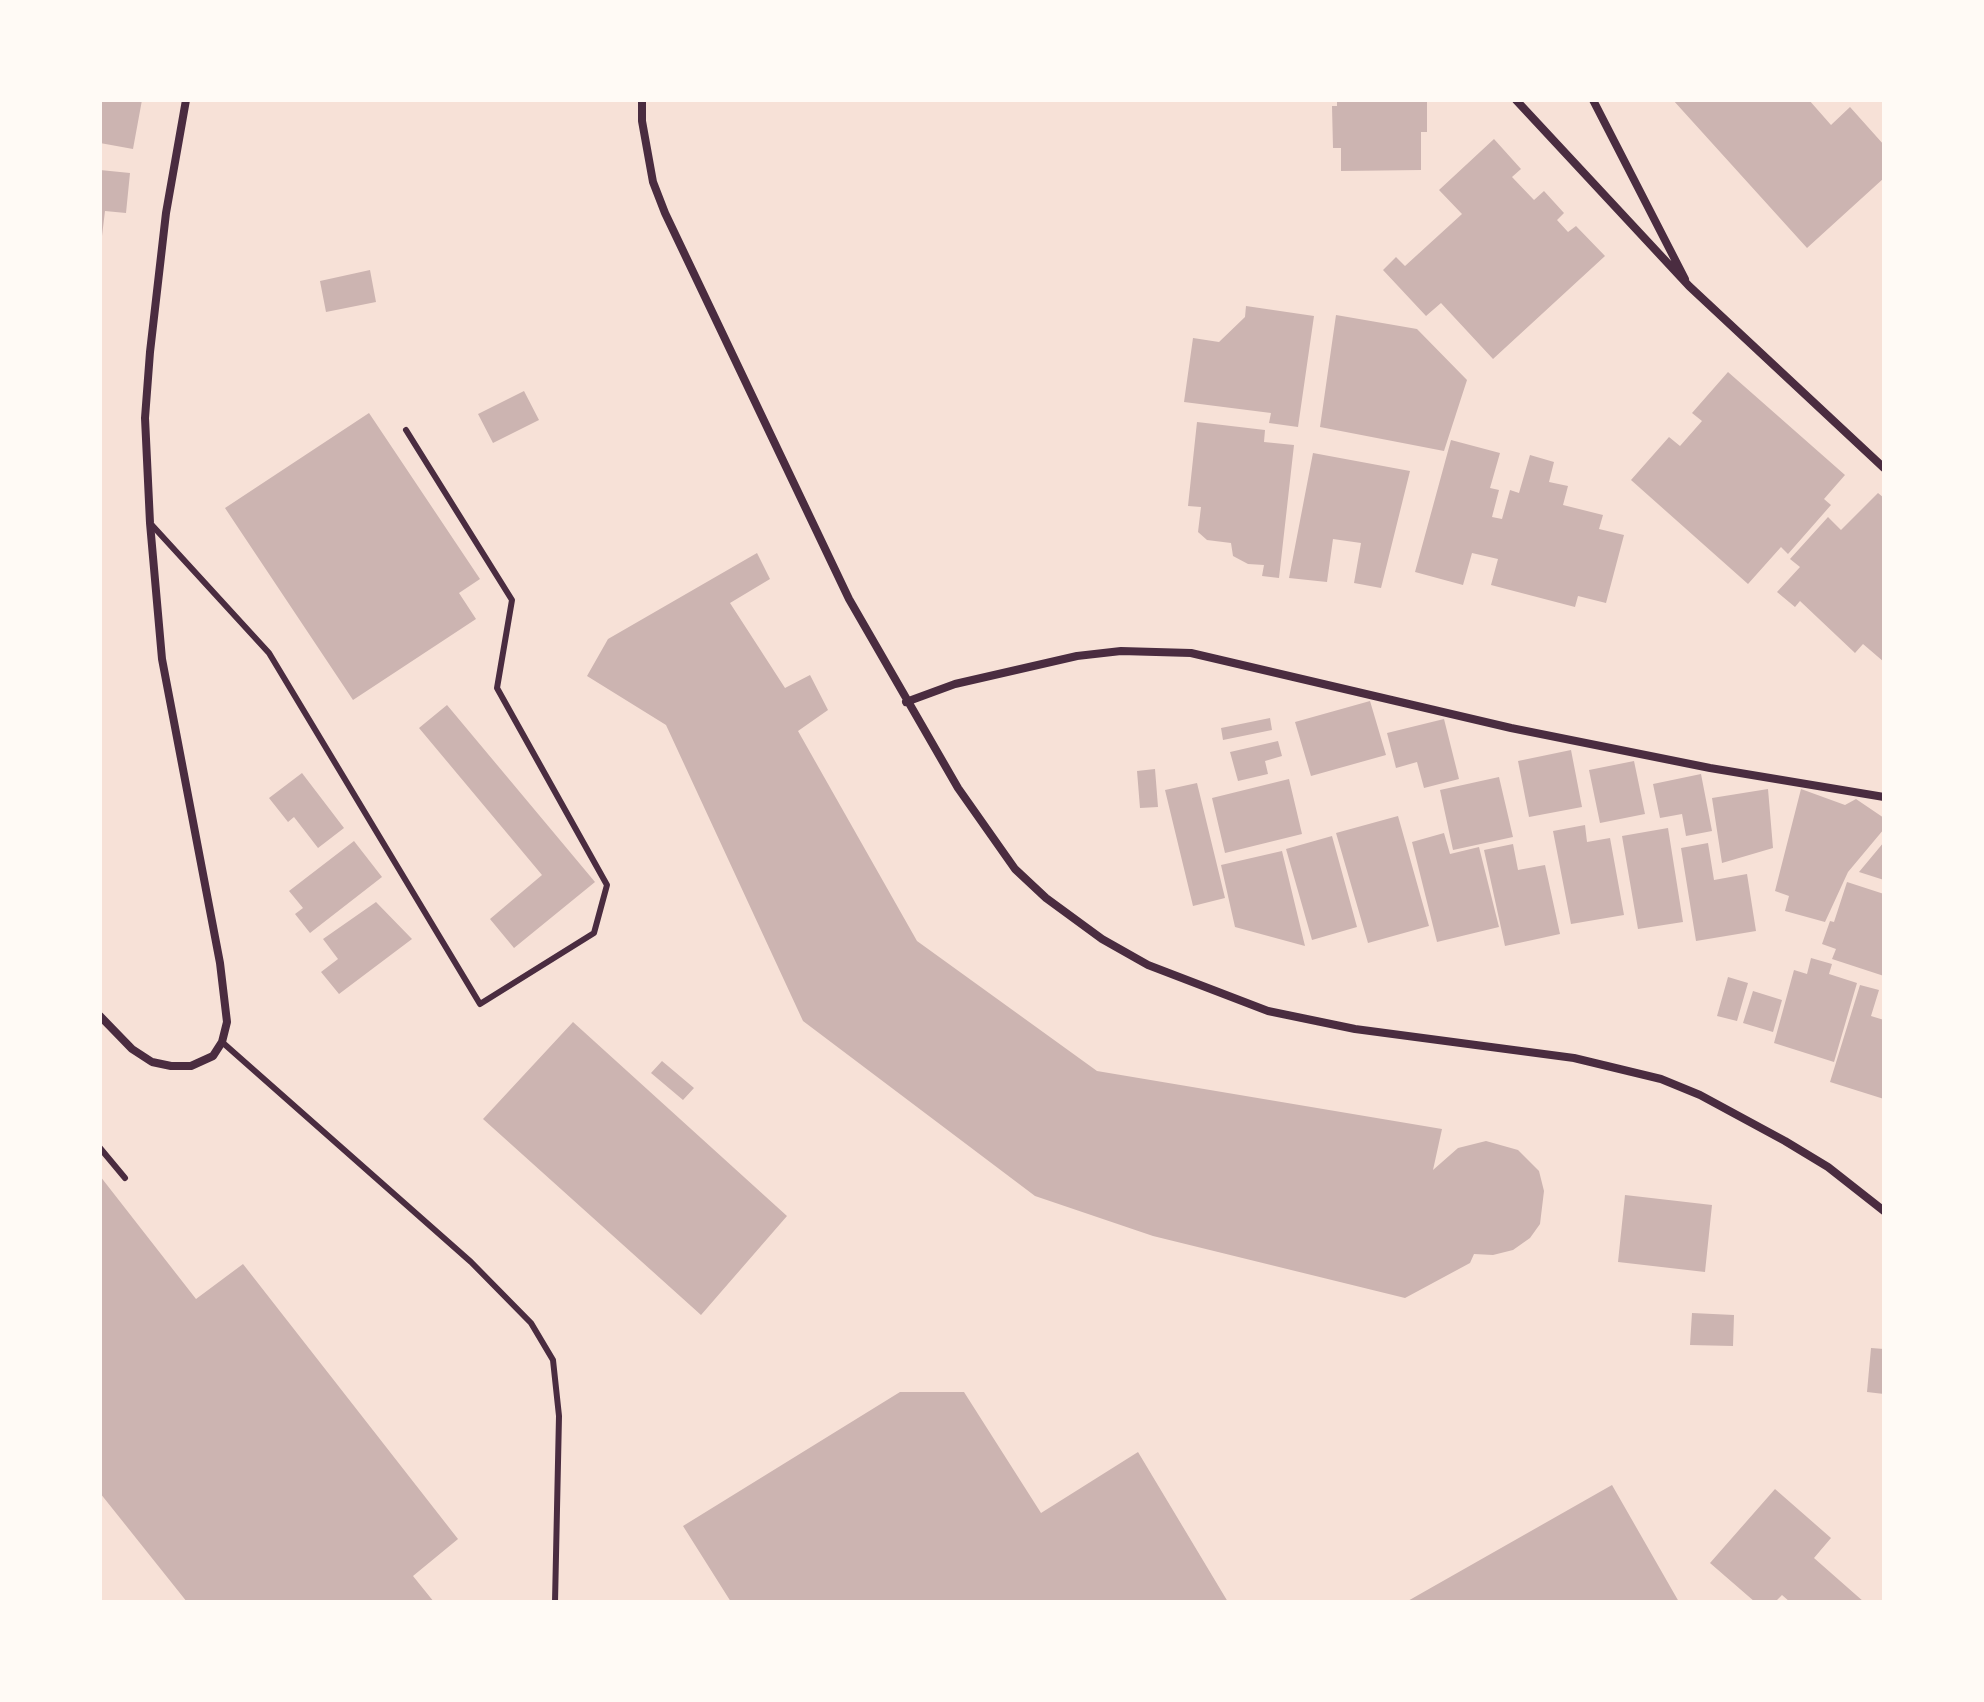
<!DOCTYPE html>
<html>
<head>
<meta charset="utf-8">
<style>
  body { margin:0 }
  #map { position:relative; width:1984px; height:1702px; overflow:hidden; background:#f7e1d7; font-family:"Archivo Narrow",sans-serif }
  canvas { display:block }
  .frame { position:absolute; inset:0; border:102px solid #fffaf5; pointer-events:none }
</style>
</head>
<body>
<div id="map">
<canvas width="1984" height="1702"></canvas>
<div class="frame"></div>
</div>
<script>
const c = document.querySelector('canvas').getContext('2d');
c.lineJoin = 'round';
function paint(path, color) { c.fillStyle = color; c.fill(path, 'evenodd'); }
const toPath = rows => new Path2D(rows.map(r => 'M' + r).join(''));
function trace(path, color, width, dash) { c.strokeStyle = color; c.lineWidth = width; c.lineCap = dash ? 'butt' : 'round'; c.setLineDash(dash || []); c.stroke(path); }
const building = toPath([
  [100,100,142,100,133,149,100,143],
  [1337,100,1427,101,1427,132,1421,132,1421,170,1341,171,1341,148,1333,148,1332,106,1337,106],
  [1673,100,1809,100,1831,125,1850,107,1884,145,1884,178,1807,248],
  [1494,139,1521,169,1512,177,1534,200,1544,191,1564,213,1557,220,1568,232,1576,226,1605,256,1493,359,1441,303,1426,316,1383,270,1396,257,1405,266,1462,214,1439,190],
  [100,170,130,173,126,213,105,211,102,236],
  [370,270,376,302,326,312,320,281],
  [1246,306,1314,316,1298,427,1269,423,1271,413,1184,402,1193,338,1219,342,1245,317],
  [1336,315,1417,329,1467,380,1444,451,1320,427],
  [1728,372,1845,475,1824,499,1831,505,1788,554,1781,547,1748,584,1631,480,1669,437,1680,446,1702,421,1692,413],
  [524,391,539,420,493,443,478,414],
  [369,413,480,579,459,593,476,619,353,700,225,508],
  [1197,422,1265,430,1264,442,1294,445,1279,578,1262,576,1264,565,1248,564,1233,556,1231,543,1207,540,1198,532,1201,507,1188,506],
  [1451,440,1500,453,1490,488,1499,490,1492,517,1502,519,1510,490,1519,493,1530,455,1554,462,1549,482,1568,486,1563,505,1603,515,1599,529,1624,535,1606,603,1578,596,1575,607,1491,585,1498,559,1472,553,1463,585,1415,572],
  [1313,453,1410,471,1381,588,1354,583,1361,543,1333,539,1327,582,1289,578],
  [1878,493,1884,498,1884,662,1863,644,1855,653,1800,601,1795,607,1777,592,1800,567,1790,559,1828,517,1841,530],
  [757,553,770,579,730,603,785,688,810,675,828,710,798,731,917,941,1097,1071,1442,1129,1433,1170,1458,1148,1486,1141,1518,1150,1539,1171,1544,1191,1540,1224,1530,1238,1513,1250,1493,1255,1474,1254,1470,1263,1405,1298,1153,1236,1035,1196,803,1021,666,725,587,676,608,639],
  [1370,701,1386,755,1311,776,1295,722],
  [447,705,595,882,514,948,490,919,542,875,419,728],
  [1270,718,1272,730,1223,740,1221,728],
  [1444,719,1459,779,1424,788,1417,762,1396,768,1387,733],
  [1278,741,1282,756,1265,761,1268,774,1238,781,1230,752],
  [1571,750,1582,807,1529,817,1518,761],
  [1634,761,1645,814,1600,823,1589,770],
  [1155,769,1158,807,1140,808,1137,771],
  [302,773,344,828,318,848,294,817,288,822,269,798],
  [1701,774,1712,831,1686,836,1682,814,1660,818,1653,784],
  [1499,777,1513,837,1453,850,1440,790],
  [1289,779,1302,834,1225,853,1212,798],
  [1197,783,1225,898,1193,906,1165,790],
  [1768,789,1773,848,1722,863,1712,798],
  [1801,789,1845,805,1856,799,1884,818,1884,829,1848,872,1825,922,1785,911,1789,896,1775,891],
  [1398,816,1429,926,1368,943,1336,833],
  [1585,825,1587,842,1610,838,1624,915,1571,924,1553,831],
  [1668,828,1683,922,1638,929,1622,836],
  [1444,833,1450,854,1479,847,1499,927,1437,942,1412,842],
  [1332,836,1357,927,1312,940,1286,849],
  [354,841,382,877,310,933,295,914,303,908,289,891],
  [1884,842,1884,880,1859,872],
  [1708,843,1714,880,1747,874,1756,931,1696,941,1681,848],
  [1513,844,1518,870,1545,865,1560,934,1505,946,1484,850],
  [1282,851,1305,946,1235,927,1221,865],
  [1847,882,1884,894,1884,976,1832,959,1836,949,1822,944,1830,921,1834,922],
  [376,902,412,939,339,994,321,972,338,959,323,939],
  [1811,958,1832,964,1829,974,1857,983,1834,1062,1774,1043,1794,970,1807,974],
  [1728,977,1748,983,1737,1021,1717,1016],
  [1860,985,1879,990,1871,1016,1884,1020,1884,1099,1830,1082],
  [1753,991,1782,1000,1773,1032,1743,1023],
  [573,1022,787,1216,701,1315,483,1119],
  [662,1061,694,1088,683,1100,651,1073],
  [100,1176,196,1299,243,1264,458,1539,413,1576,434,1602,187,1602,100,1493],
  [1625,1195,1712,1205,1705,1272,1618,1262],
  [1692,1313,1734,1315,1733,1346,1690,1345],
  [1871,1348,1884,1349,1884,1394,1867,1392],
  [900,1392,964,1392,1041,1513,1138,1452,1228,1602,731,1602,683,1526],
  [1612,1485,1679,1602,1406,1602],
  [1775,1489,1831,1538,1814,1558,1864,1602,1790,1602,1782,1595,1775,1602,1755,1602,1710,1563]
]);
const service = toPath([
  [150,523,269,653,480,1004,594,933,607,885,497,688,512,600,406,430],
  [222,1042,471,1262,531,1323,553,1360,559,1416,555,1602],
  [100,1148,125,1178]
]);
const minor = toPath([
  [642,100,642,121,653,182,665,213,849,599,958,788,1015,869,1046,898,1102,939,1148,965,1268,1011,1355,1029,1574,1058,1661,1079,1700,1095,1785,1141,1828,1167,1884,1211],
  [1516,100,1689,286,1884,468],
  [1593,100,1685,279],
  [906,702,955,684,1077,656,1121,651,1191,653,1511,728,1710,768,1884,797],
  [100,1016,132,1049,152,1062,171,1066,191,1066,213,1056,222,1042,227,1022,220,963,162,659,150,523,145,418,150,352,166,213,186,100]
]);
paint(building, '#ccb4b1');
trace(service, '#4a2c40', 6);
trace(minor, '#4a2c40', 8);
</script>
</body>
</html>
